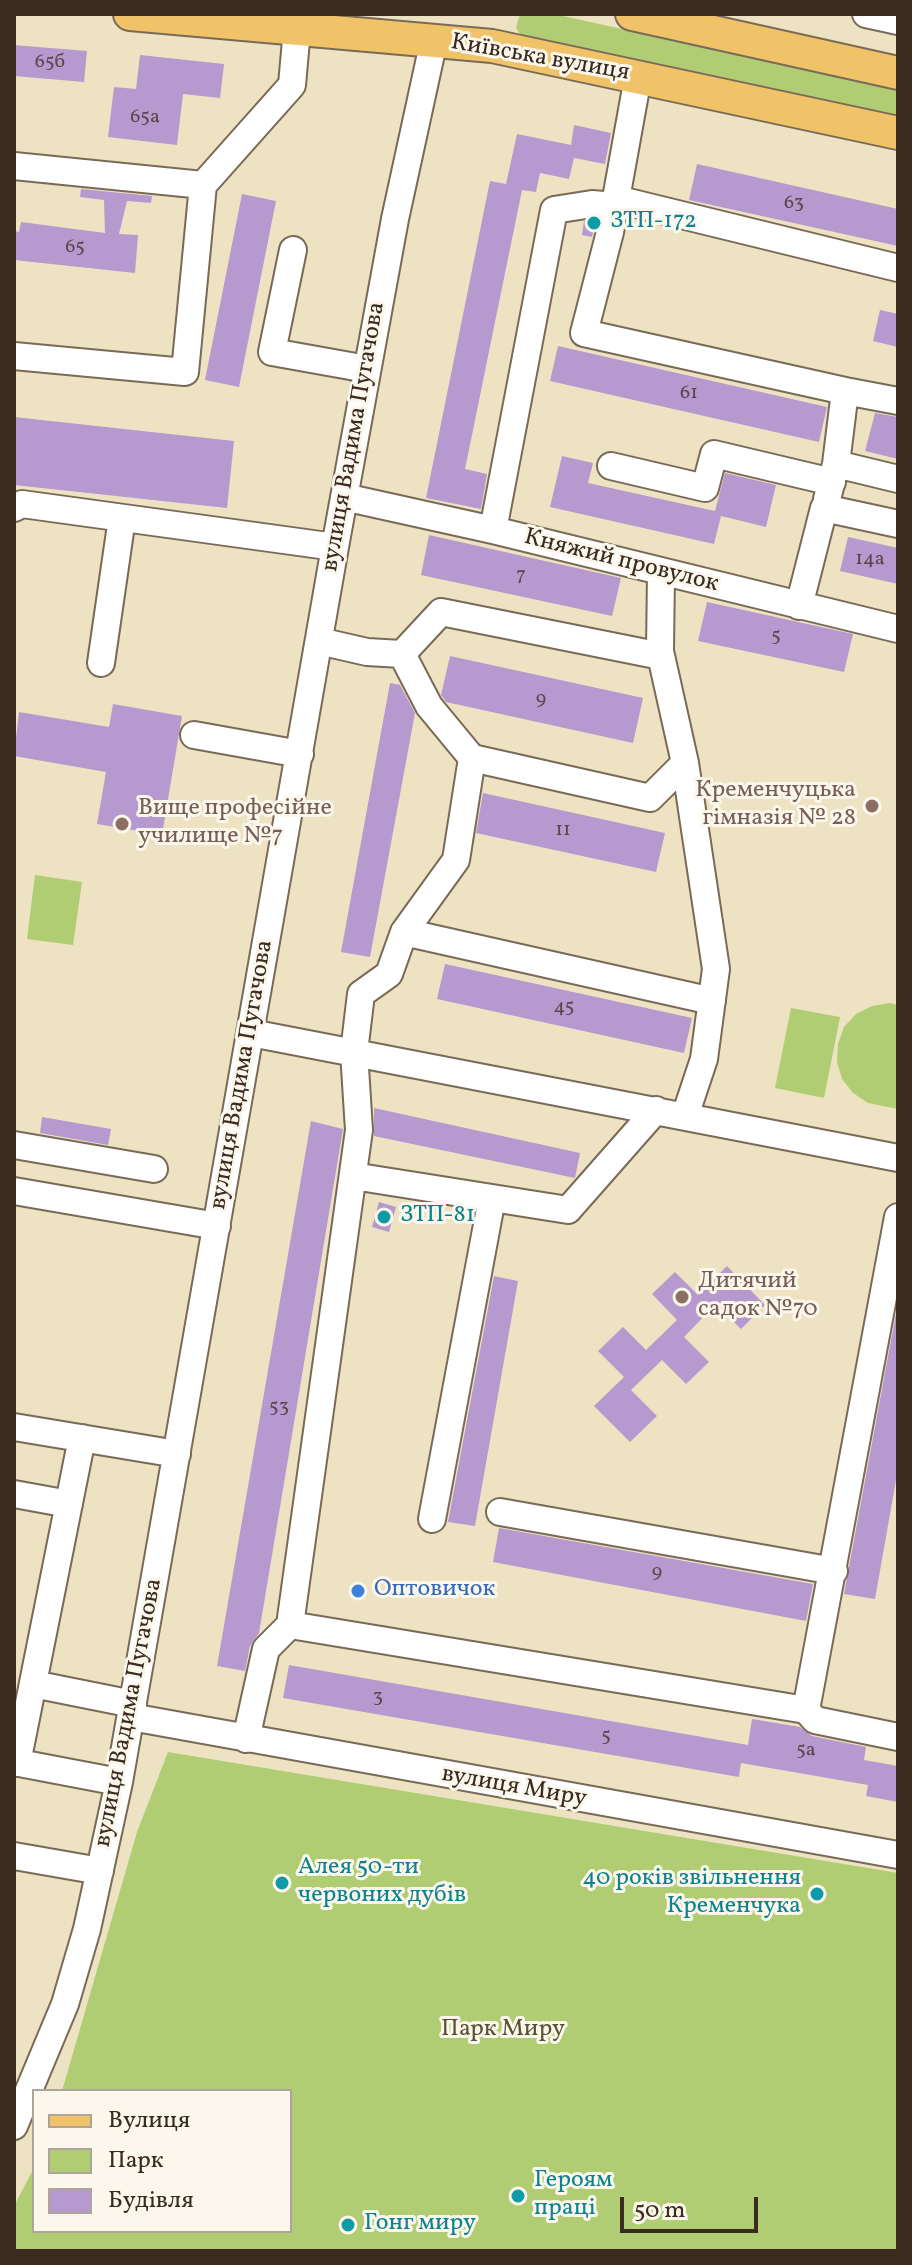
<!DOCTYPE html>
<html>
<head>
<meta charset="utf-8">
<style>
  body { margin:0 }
  #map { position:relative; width:912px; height:2265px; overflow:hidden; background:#ede2c1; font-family:Vollkorn,serif }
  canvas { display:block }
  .frame { position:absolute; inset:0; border:16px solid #3b2a1e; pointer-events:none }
  .legend { position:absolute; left:32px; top:2089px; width:260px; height:144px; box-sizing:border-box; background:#fbf7ec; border:2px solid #aea59a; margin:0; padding:10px 14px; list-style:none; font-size:24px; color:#3b2a1e }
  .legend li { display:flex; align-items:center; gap:16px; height:40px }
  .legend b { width:40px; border:2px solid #aea59a }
  .scale { position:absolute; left:620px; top:2197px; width:138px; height:36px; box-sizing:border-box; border:4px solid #3b2a1e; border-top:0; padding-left:10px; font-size:24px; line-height:28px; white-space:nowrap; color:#3b2a1e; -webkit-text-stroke:6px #fbf7ec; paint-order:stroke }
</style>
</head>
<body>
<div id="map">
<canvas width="912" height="2265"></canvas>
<div class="frame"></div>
<ul class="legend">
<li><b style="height:10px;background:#f1c369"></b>Вулиця</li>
<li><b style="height:22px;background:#b0cd73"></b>Парк</li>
<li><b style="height:22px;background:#b69acf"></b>Будівля</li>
</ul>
<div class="scale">50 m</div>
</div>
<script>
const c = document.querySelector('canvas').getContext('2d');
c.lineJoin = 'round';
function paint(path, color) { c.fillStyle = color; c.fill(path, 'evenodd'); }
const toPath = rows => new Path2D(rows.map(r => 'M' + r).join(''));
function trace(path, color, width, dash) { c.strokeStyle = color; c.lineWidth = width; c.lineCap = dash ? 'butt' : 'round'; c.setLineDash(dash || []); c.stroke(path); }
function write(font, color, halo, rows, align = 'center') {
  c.font = font + ' Vollkorn,serif'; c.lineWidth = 6; c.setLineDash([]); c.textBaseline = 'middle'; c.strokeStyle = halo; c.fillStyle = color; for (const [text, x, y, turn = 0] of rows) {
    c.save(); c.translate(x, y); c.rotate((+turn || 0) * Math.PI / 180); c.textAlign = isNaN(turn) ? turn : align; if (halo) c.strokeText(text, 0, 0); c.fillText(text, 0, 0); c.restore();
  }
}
const green = toPath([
  [520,14,554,14,898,90,898,121,523,38,516,28],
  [35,875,82,882,73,945,27,939],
  [890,1003,898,1005,898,1109,868,1103,853,1093,842,1079,837,1062,838,1044,844,1027,856,1014,872,1006],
  [791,1008,840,1017,824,1098,775,1088],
  [168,1752,898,1873,898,2251,14,2251,14,2206,34,2168,34,2231,290,2231,290,2091,62,2091,137,1832]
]);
const building = toPath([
  [14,45,87,51,84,82,14,76],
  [140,55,224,64,220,98,183,94,177,145,108,137,114,87,136,89],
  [574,125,611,133,605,164,574,158,569,179,540,173,536,192,522,190,465,469,487,474,481,509,426,498,490,181,506,184,517,134,571,145],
  [697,164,898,209,898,246,689,200],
  [81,189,152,196,151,203,127,201,119,234,138,235,135,273,14,260,14,231,19,232,21,222,105,233,104,200,80,197],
  [242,194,276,201,239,387,205,380],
  [596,220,592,237,582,235,584,221],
  [880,310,898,314,898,347,873,341],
  [558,346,827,407,819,442,550,381],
  [875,413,898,417,898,459,865,451],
  [14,417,234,441,227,508,14,485],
  [562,456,593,463,588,483,715,511,725,473,776,485,766,527,721,516,714,544,550,507],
  [429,535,621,578,612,616,421,575],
  [848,537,898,548,898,584,840,571],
  [707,602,853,634,844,672,698,641],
  [450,656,643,698,633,743,446,702,441,695],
  [390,683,400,685,415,713,370,957,341,952],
  [113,704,182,716,162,835,97,824,106,772,14,756,19,712,109,727],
  [483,793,665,833,656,872,476,833],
  [445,964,692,1018,684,1053,437,999],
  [374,1108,580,1153,575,1178,374,1136],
  [42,1117,111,1129,108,1145,40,1133],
  [311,1121,343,1129,259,1633,250,1646,245,1671,217,1666],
  [379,1202,396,1207,389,1232,372,1227],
  [727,1266,765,1305,741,1329,716,1304,684,1337,709,1362,686,1384,662,1360,631,1390,657,1416,630,1442,594,1406,624,1377,598,1351,623,1327,646,1350,677,1320,652,1294,675,1272,698,1295],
  [494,1276,518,1281,475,1526,448,1522],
  [897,1308,898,1469,875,1599,844,1594],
  [499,1528,813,1584,806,1621,493,1562],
  [289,1665,748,1745,752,1719,800,1727,812,1736,866,1747,864,1760,898,1766,898,1802,866,1796,868,1785,741,1763,739,1777,283,1698]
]);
const minor = toPath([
  [866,14,898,21],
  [638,77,610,232,584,333,845,391],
  [14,166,203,185],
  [616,199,898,268],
  [293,250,272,352,367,369],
  [14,356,185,372,203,185,292,85,297,29],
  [836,464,898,479],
  [611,466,705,488,714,454,832,482],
  [344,497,493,530,898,629],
  [827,499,836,464,845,391,898,401],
  [14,508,22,504,335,547],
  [493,530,554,210,592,204,615,206],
  [799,606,824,508,898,524],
  [319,641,367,652,402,654,441,612,661,656],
  [402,654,429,706,472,758,456,860,404,932],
  [101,663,122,518],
  [194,735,300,754],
  [472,758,650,798,685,763,660,651,661,573],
  [685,763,716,969,704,1059,685,1116],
  [251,1033,898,1158],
  [14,1145,154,1169],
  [353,1176,568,1210,656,1110],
  [14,1191,217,1226],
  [14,1427,177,1454],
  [14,1494,69,1504],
  [500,1512,834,1571],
  [432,1519,492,1198],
  [290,1625,359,1130,354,1052,361,994,389,974,404,932,712,1001],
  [33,1684,133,1704],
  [806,1710,898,1217],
  [131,1717,898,1855],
  [246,1739,266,1649,290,1625,806,1710,815,1720,898,1737],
  [14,1762,119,1782],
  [17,1763,82,1438],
  [14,1856,100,1871],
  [14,2126,65,2004,87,1929,119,1782,335,547,395,219,434,40]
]);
const major = toPath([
  [130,14,492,46,898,133],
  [632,14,898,73]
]);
const markers = [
  [594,223,8,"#0f9aa8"],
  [872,806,8,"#8d6e63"],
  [122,824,8,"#8d6e63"],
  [384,1217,8,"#0f9aa8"],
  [682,1297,8,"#8d6e63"],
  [358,1591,8,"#3f7fe0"],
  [282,1883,8,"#0f9aa8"],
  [817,1894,8,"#0f9aa8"],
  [518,2196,8,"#0f9aa8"],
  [348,2225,8,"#0f9aa8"]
];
const numberNames = [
  ["65б",50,63],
  ["65а",145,118],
  ["63",794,204],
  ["65",75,248],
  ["61",689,394],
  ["14а",870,560],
  ["7",521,576],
  ["5",776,637],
  ["9",541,700],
  ["11",563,831],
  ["45",564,1008],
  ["53",279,1408],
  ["9",657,1573],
  ["3",378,1698],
  ["5",606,1737],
  ["5а",806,1751]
];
const streetNames = [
  ["Київська вулиця",540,59,10],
  ["вулиця Вадима Пугачова",355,437,-80],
  ["Княжий провулок",621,562,14],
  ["вулиця Вадима Пугачова",243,1075,-80],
  ["вулиця Вадима Пугачова",130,1713,-79],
  ["вулиця Миру",514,1788,10]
];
const cultureNames = [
  ["ЗТП-172",610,223],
  ["ЗТП-81",400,1217],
  ["Алея 50-ти",298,1869],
  ["червоних дубів",298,1897],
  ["40 рокiв звiльнення",801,1880,"right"],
  ["Кременчука",801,1908,"right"],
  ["Героям",534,2182],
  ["працi",534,2210],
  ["Гонг миру",364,2225]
];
const educationNames = [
  ["Кременчуцька",856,792,"right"],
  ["гімназія № 28",856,820,"right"],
  ["Вище професійне",138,810],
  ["училище №7",138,838],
  ["Дитячий",698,1283],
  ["садок №70",698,1311]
];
const shopNames = [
  ["Оптовичок",374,1591]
];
const parkNames = [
  ["Парк Миру",503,2031]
];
paint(green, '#b0cd73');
paint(building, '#b69acf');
trace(minor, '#796a57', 30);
trace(major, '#796a57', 36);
trace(minor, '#fff', 26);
trace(major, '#f1c369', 32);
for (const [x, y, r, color] of markers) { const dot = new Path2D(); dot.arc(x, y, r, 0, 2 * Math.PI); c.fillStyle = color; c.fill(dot); trace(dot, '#fbf7ec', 3); }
write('20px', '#5a464a', null, numberNames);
write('24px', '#3b2a1e', '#fbf7ec', streetNames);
write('24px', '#0d838f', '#fbf7ec', cultureNames, 'left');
write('24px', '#785e54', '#fbf7ec', educationNames, 'left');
write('24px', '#366cbe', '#fbf7ec', shopNames, 'left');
write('24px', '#585333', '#fbf7ec', parkNames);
</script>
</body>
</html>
